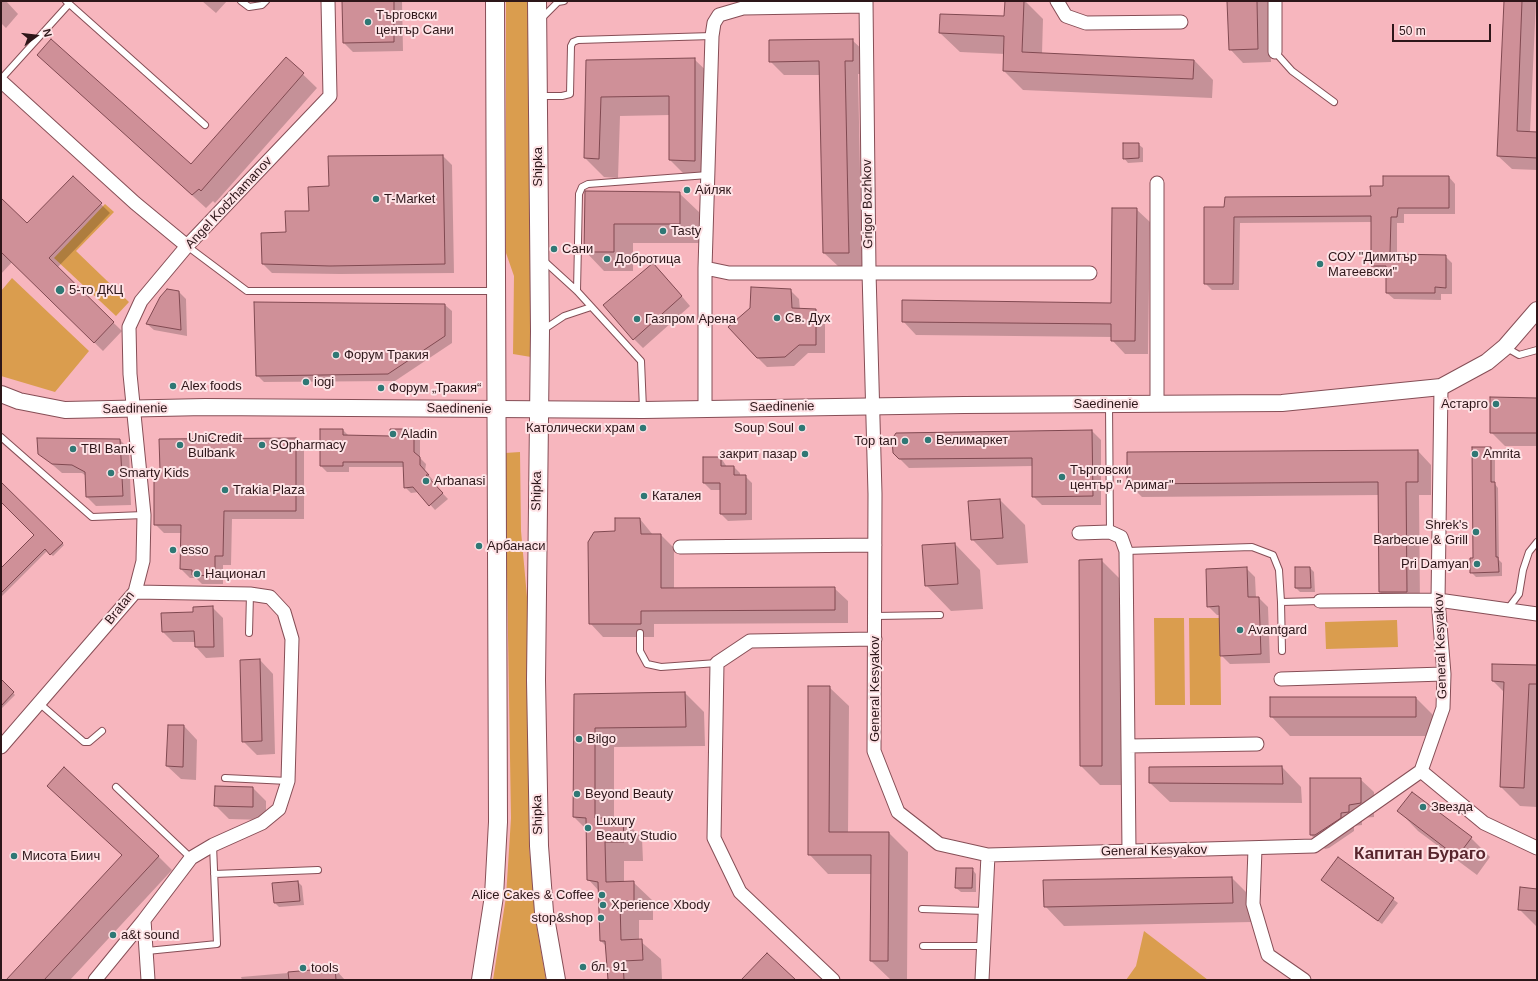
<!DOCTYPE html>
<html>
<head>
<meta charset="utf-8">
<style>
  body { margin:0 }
  #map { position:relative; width:1538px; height:981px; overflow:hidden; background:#f7b6be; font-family:Helvetica,sans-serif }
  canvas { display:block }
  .frame { position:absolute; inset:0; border:2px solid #2d1619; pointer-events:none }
  .north { position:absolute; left:16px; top:16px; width:40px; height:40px; -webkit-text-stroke:3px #fee3e6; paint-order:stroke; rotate:75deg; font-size:11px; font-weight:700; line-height:16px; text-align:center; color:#2d1619 }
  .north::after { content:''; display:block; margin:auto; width:14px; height:18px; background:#2d1619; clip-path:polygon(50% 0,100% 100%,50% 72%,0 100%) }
  .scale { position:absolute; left:1392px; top:24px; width:99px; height:18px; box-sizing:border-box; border:2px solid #2d1619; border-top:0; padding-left:5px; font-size:12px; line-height:14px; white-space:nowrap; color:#2d1619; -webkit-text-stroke:3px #fee3e6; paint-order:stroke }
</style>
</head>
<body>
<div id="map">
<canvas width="1538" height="981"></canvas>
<div class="frame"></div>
<div class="north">N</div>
<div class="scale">50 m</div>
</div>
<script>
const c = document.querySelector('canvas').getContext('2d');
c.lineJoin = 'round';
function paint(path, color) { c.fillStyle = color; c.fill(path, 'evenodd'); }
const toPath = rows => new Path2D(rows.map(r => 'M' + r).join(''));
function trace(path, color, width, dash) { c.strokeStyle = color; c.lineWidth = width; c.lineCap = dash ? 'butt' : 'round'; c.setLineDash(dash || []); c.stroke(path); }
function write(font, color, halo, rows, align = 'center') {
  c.font = font + ' Helvetica,sans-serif'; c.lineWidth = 4; c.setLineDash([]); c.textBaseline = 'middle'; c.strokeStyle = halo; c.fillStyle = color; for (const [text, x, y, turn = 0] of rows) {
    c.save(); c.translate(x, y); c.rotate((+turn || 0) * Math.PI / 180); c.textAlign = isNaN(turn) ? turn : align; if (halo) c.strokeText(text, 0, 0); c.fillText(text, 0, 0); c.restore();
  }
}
const green = toPath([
  [506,1,529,1,531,357,513,354,514,276,506,253],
  [105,204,114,212,76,251,129,302,116,316,54,258],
  [12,278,89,351,55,392,1,376,1,291],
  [520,452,521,531,528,608,529,846,536,923,546,980,493,980,506,897,511,818,505,453],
  [1154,618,1184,618,1185,705,1155,705],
  [1189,618,1220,618,1221,705,1190,705],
  [1397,620,1398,647,1326,649,1325,622],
  [1144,931,1208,980,1126,980,1136,966]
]);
const shadow = toPath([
  [1,1,6,1,18,14,6,28,1,23],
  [202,1,227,1,216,13],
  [343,1,402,1,403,51,353,52,344,43],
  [1006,1,1025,1,1043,19,1042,54,1194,60,1213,80,1212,98,1023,90,1004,71,1005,54,960,52,940,33,1005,17],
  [1228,1,1270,1,1271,62,1243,63,1230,49],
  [1505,1,1536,1,1530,132,1537,133,1537,170,1512,169,1498,156],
  [852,40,866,53,866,74,858,74,862,266,838,266,824,253,820,75,784,75,770,61],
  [286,58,317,88,215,203,213,201,206,208,52,68,191,166],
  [694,59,714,78,714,179,689,179,670,160,670,115,620,116,618,178,604,177,585,158,587,61],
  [1138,144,1143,148,1143,162,1128,163,1124,158],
  [443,156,452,165,454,273,340,274,272,273,263,264,287,233,310,212,330,187],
  [73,177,110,213,57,268,122,331,103,351,12,262,1,274,1,199,27,225],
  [1449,177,1455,184,1455,214,1404,214,1404,223,1397,223,1397,256,1445,256,1452,263,1452,294,1441,294,1441,300,1394,299,1387,293,1387,273,1379,272,1372,266,1372,222,1240,223,1239,290,1212,290,1205,283,1225,208,1372,197,1384,187],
  [586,192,679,193,699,212,699,243,633,243,633,271,604,271,585,251],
  [1136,209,1150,222,1148,354,1125,354,1112,340,1112,337,916,335,903,321,1112,304],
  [662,273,690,306,643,348,634,339],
  [790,290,799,299,800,310,816,310,825,319,825,353,808,353,794,366,767,367,757,357],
  [179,292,186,299,187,336,154,330,147,324],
  [445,305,452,311,452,343,395,381,264,382,257,375],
  [1537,399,1537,446,1505,446,1491,432],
  [321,430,343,430,349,436,391,437,391,430,414,430,420,436,420,458,426,464,425,471,433,480,430,480,448,499,435,510,419,492,411,493,405,487,404,467,349,467,349,472,327,472,321,466],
  [1092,431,1101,440,1101,505,1042,505,1033,496,1033,466,909,468,894,453],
  [295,439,304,448,304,519,232,519,231,565,223,565,223,584,202,584,196,578,190,578,181,569,182,533,164,533,155,524,161,471],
  [120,440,129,449,131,505,96,506,87,497,86,476,82,473,62,473,39,453],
  [1491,448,1495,453,1495,484,1498,488,1499,560,1502,563,1502,576,1476,577,1471,572],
  [1418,451,1431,465,1431,495,1419,495,1420,605,1394,606,1380,592,1379,495,1142,497,1128,483],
  [721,458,727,467,734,467,740,473,740,476,745,476,752,483,752,520,728,521,721,514,721,490,711,490,704,483],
  [1,483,64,545,53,556,47,551,1,597,1,570,35,535,1,501],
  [1000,500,1025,525,1028,563,997,565,972,539],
  [640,519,653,535,661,535,674,548,674,589,834,588,848,601,848,623,654,624,654,637,603,637,590,623,616,532],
  [955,544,980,570,983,609,951,611,926,585],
  [1101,560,1121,580,1121,785,1100,785,1081,766],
  [1246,568,1255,577,1256,598,1259,598,1268,607,1270,663,1230,664,1221,655,1220,615,1217,615,1208,606],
  [1310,568,1314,572,1315,592,1300,592,1296,588],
  [212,607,223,618,224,657,206,658,196,647,195,642,173,642,163,632,194,613],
  [260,660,273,674,275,754,257,755,243,741],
  [1537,667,1537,807,1520,806,1501,787,1505,693,1493,681],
  [1,680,15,695,1,709],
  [829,687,849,706,848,833,889,833,908,852,907,980,891,980,871,961,872,874,828,874,809,854],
  [685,693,704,712,705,746,614,747,614,819,623,819,642,838,643,861,624,861,624,882,633,882,653,901,653,920,639,920,639,940,661,959,662,979,609,980,607,947,601,941,599,891,588,879,587,830,574,817,575,695],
  [1271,698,1416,698,1435,717,1435,736,1290,736,1271,716],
  [184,726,197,740,196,780,181,779,167,766],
  [1282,767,1301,787,1302,803,1170,802,1150,783],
  [1311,779,1360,779,1374,792,1374,817,1362,818,1362,825,1354,826,1354,831,1329,848,1325,849,1311,835],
  [253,788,266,801,266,820,229,819,215,805],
  [1399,811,1471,838,1490,857,1477,875,1418,831],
  [123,855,158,856,172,870,70,980,8,980],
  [1338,858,1398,903,1382,924,1327,884],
  [972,869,976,874,976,892,961,892,956,888],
  [1232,878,1251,897,1252,922,1064,926,1045,906],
  [298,882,302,886,304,905,279,907,275,903,273,884],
  [1537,890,1537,927,1519,909],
  [335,969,345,980,242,980,241,977]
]);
const building = toPath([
  [342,1,394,1,394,42,343,43,342,1],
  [1005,1,1024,1,1022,52,1194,60,1193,79,1003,71,1004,36,939,33,940,14,1004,16,1005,1],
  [1227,1,1257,1,1258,49,1229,50,1227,1],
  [1504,1,1522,1,1517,131,1537,132,1537,158,1497,156,1504,1],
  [51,39,191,164,286,57,304,73,201,191,199,189,192,195,37,55,51,39],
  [853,39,853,61,845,61,849,253,823,253,819,61,769,62,769,40,853,39],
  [695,58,695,161,669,160,669,96,601,97,599,159,584,158,586,60,695,58],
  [1123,143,1139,143,1139,158,1123,159,1123,143],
  [443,155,445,264,330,266,262,264,261,233,286,232,285,211,309,211,308,187,329,186,328,156,443,155],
  [73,176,102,203,49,258,114,322,94,343,1,252,1,198,27,223,73,176],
  [1383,176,1449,176,1449,208,1398,208,1397,217,1391,217,1390,254,1446,255,1446,288,1435,287,1435,293,1386,293,1386,266,1371,266,1371,216,1234,217,1233,284,1204,284,1204,207,1224,207,1225,197,1371,196,1370,186,1383,186,1383,176],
  [585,191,680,192,680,224,614,224,614,252,584,252,585,191],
  [1112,208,1137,208,1135,341,1111,341,1111,324,902,322,902,300,1111,303,1112,208],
  [653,263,682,296,633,340,603,305,653,263],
  [751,287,791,289,792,308,816,309,816,345,799,345,785,357,757,358,728,327,750,308,751,287],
  [167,289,179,291,181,330,146,324,160,297,167,289],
  [254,302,445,304,445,336,388,374,256,376,254,302],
  [1490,397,1537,398,1537,433,1490,433,1490,397],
  [320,429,343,429,343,435,390,436,390,429,414,429,414,452,420,457,420,465,429,475,426,475,443,493,429,506,413,487,404,488,403,462,343,462,343,466,320,466,320,429],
  [1092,430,1093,496,1032,497,1032,458,899,459,893,453,892,439,896,433,1092,430],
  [37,438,120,439,123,496,86,497,85,472,72,465,52,464,38,454,37,438],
  [296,438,296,511,224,511,223,556,215,556,215,576,192,575,192,570,180,569,181,525,154,525,154,470,160,470,159,439,296,438],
  [1472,447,1491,447,1491,482,1495,482,1496,557,1498,557,1499,572,1470,573,1470,558,1473,558,1472,447],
  [1418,450,1418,482,1406,482,1407,592,1379,592,1378,482,1127,484,1127,452,1418,450],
  [703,457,721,457,721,466,734,466,734,475,746,475,746,514,720,514,720,483,703,483,703,457],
  [1,482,63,543,50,555,45,549,1,593,1,568,34,535,1,502,1,482],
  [1000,499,1003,538,971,540,968,501,1000,499],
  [615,518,640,518,641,534,661,534,661,588,835,587,835,610,641,611,641,624,589,624,588,542,594,532,615,531,615,518],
  [955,543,958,584,925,586,922,545,955,543],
  [1102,559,1102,766,1080,766,1079,560,1102,559],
  [1247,567,1248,597,1259,597,1261,654,1220,656,1219,606,1207,607,1206,569,1247,567],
  [1295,567,1310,567,1311,588,1295,588,1295,567],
  [213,606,214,647,195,647,194,631,162,632,161,613,193,612,193,607,213,606],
  [260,659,262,741,242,742,240,660,260,659],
  [1492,664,1537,665,1537,684,1529,684,1524,788,1500,787,1504,682,1492,681,1492,664],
  [1,679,14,692,1,706,1,679],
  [808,686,830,686,829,832,889,832,888,961,870,961,871,855,808,855,808,686],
  [685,692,686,727,595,728,595,818,623,818,624,842,605,842,606,882,634,881,634,901,620,901,621,940,642,939,643,960,623,961,624,980,608,980,605,941,600,941,598,882,587,880,586,818,573,817,574,694,685,692],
  [1270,697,1416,697,1416,717,1270,717,1270,697],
  [168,725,184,725,183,767,166,766,168,725],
  [1282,766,1283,784,1149,783,1149,767,1282,766],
  [64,767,159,856,44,980,6,980,122,855,47,786,64,767],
  [1310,778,1361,778,1361,803,1349,805,1349,812,1341,813,1341,818,1315,835,1310,835,1310,778],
  [215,786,253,787,253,807,214,806,215,786],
  [1412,792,1472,837,1457,857,1397,811,1412,792],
  [1338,857,1394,898,1378,921,1321,880,1338,857],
  [956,868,973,868,972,888,955,888,956,868],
  [1232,877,1233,903,1044,907,1043,880,1232,877],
  [298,881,300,901,274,903,272,883,298,881],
  [1520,887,1537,889,1537,911,1518,910,1520,887],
  [767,953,796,980,741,980,767,953],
  [335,968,336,980,289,980,288,972,335,968]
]);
const service = toPath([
  [66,1,205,125],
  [241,1,249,7,262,5,266,1],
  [541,19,558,2,564,1],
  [1275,52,1292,71,1334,102],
  [1,79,69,4],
  [538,96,562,96,570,94,571,46,573,42,578,40,712,36],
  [187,246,247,291,495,291],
  [543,260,577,291,641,361,643,409],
  [577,291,579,194,582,187,588,184,708,175],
  [543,330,564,316,591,307],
  [1505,347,1519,355,1537,350],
  [1109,405,1110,532],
  [1,437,92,517,144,515],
  [1126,551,1252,547,1273,555,1279,570,1281,602],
  [1507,610,1519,594,1523,570,1529,552,1537,542],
  [875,616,940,615],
  [249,633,250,594],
  [640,633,640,651,647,664,661,667,717,663],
  [1282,651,1281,602,1320,601],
  [39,703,84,742,89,742,102,731],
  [225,778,288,781],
  [116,787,191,858],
  [214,874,318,870],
  [922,909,986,911],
  [923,946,984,946],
  [147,951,217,944,213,845]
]);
const minor = toPath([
  [866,1,869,272,875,494,874,751,898,812,939,844,988,855,1314,846,1421,771,1443,708,1444,674,1438,600,1441,387],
  [1057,1,1066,16,1086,23,1181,22],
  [865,6,743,8,719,15,714,23,712,36,705,268,729,273,1090,273],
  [1275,52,1275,1],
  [1,81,135,203,187,246],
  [1157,183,1157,404],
  [705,408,705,268],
  [1079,533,1110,532,1121,537,1126,551,1129,851],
  [680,547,875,545],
  [135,592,250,594,270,597,284,612,292,639,288,781,279,809,262,823,213,845,191,858,144,920,148,980],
  [1320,601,1438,600,1537,614],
  [1281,679,1444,674],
  [1128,746,1257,744],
  [1,747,135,592,143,561,144,515,130,374,129,327,141,301,187,246,330,96,328,1],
  [1421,771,1484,823,1537,848],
  [1255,849,1253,904,1268,955,1304,980],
  [95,980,144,920],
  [833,980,740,892,714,838,717,663,750,641,875,639],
  [982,980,988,855]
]);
const tertiary = toPath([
  [1,394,19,401,65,410,205,407,643,410,964,405,1282,403,1441,387,1487,362,1505,347,1537,310]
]);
const secondary = toPath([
  [537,1,540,331,536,680,539,846,544,912,556,980],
  [481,980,494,896,498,822,495,1]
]);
const markers = [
  [368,22,4,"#2f7875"],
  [687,190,4,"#2f7875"],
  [376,199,4,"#2f7875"],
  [663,231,4,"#2f7875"],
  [554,249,4,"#2f7875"],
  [607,259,4,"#2f7875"],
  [1320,264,4,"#2f7875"],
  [60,290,5,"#2f7875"],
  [777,318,4,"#2f7875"],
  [637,319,4,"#2f7875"],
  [336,355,4,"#2f7875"],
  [306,382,4,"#2f7875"],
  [173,386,4,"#2f7875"],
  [381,388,4,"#2f7875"],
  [1496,404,4,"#2f7875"],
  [643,428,4,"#2f7875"],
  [802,428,4,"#2f7875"],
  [393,434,4,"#2f7875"],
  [928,440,4,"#2f7875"],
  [905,441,4,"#2f7875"],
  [180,445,4,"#2f7875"],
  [262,445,4,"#2f7875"],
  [73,449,4,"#2f7875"],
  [805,454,4,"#2f7875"],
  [1475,454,4,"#2f7875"],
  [111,473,4,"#2f7875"],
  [1062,477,4,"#2f7875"],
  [426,481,4,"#2f7875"],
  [225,490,4,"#2f7875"],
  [644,496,4,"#2f7875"],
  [1476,532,4,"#2f7875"],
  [479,546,4,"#2f7875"],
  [173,550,4,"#2f7875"],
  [1477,564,4,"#2f7875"],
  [197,574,4,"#2f7875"],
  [1240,630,4,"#2f7875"],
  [579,739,4,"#2f7875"],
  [577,794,4,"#2f7875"],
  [1423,807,4,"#2f7875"],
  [588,828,4,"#2f7875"],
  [14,856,4,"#2f7875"],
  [602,895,4,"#2f7875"],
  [603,905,4,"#2f7875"],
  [601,918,4,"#2f7875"],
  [113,935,4,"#2f7875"],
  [583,967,4,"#2f7875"],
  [303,968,4,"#2f7875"]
];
const poiNames = [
  ["Търговски",376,15],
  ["център Сани",376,30],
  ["Айляк",695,190],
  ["T-Market",384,199],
  ["Tasty",671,231],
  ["Сани",562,249],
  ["СОУ \"Димитър",1328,257],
  ["Матеевски\"",1328,272],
  ["Добротица",615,259],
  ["5-то ДКЦ",69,290],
  ["Св. Дух",785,318],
  ["Газпром Арена",645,319],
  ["Форум Тракия",344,355],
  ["iogi",314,382],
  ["Alex foods",181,386],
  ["Форум „Тракия“",389,388],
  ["Астарго",1488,404,"right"],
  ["Католически храм",635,428,"right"],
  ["Soup Soul",794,428,"right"],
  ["Аladin",401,434],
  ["UniCredit",188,438],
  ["Bulbank",188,453],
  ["Велимаркет",936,440],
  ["Top tan",897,441,"right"],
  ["SOpharmacy",270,445],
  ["TBI Bank",81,449],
  ["закрит пазар",797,454,"right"],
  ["Amrita",1483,454],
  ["Търговски",1070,470],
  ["център \" Аримаг\"",1070,485],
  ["Smarty Kids",119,473],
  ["Аrbanasi",434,481],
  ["Trakia Plaza",233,490],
  ["Каталея",652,496],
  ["Shrek's",1468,525,"right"],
  ["Barbecue & Grill",1468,540,"right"],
  ["Арбанаси",487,546],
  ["esso",181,550],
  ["Pri Damyan",1469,564,"right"],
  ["Национал",205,574],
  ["Avantgard",1248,630],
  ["Bilgo",587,739],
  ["Beyond Beauty",585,794],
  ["Звезда",1431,807],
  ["Luxury",596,821],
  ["Beauty Studio",596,836],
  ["Мисота Биич",22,856],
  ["Alice Cakes & Coffee",594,895,"right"],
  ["Xperience Xbody",611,905],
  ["stop&shop",593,918,"right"],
  ["a&t sound",121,935],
  ["бл. 91",591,967],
  ["tools",311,968]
];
const streetNames = [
  ["Shipka",538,167,-90],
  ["Angel Kodzhamanov",229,203,-47],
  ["Grigor Bozhkov",868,204,-91],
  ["Saedinenie",1106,404],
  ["Saedinenie",782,407,-1],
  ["Saedinenie",135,409,-1],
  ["Saedinenie",459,409,1],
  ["Shipka",537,491,-89],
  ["Bratan",120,608,-51],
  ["General Kesyakov",1441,646,-92],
  ["General Kesyakov",875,689,-90],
  ["Shipka",538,815,-91],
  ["General Kesyakov",1154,851,-1]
];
const districtNames = [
  ["Капитан Бураго",1420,854]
];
paint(green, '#da9d4e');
paint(shadow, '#0003');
paint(building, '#cf9098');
trace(building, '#804951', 1);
trace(service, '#864e56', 8);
trace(minor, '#864e56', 15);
trace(tertiary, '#864e56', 18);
trace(secondary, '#864e56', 20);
trace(service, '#fff', 6);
trace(minor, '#fff', 13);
trace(tertiary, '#fff', 16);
trace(secondary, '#fff', 18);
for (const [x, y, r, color] of markers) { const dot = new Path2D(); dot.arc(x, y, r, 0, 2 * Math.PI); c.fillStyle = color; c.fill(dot); trace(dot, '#fee3e6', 1.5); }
write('13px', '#2d1619', '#fee3e6', poiNames, 'left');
write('13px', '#2d1619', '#fee3e6', streetNames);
write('bold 17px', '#58252d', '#fee3e6', districtNames);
</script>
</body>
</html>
